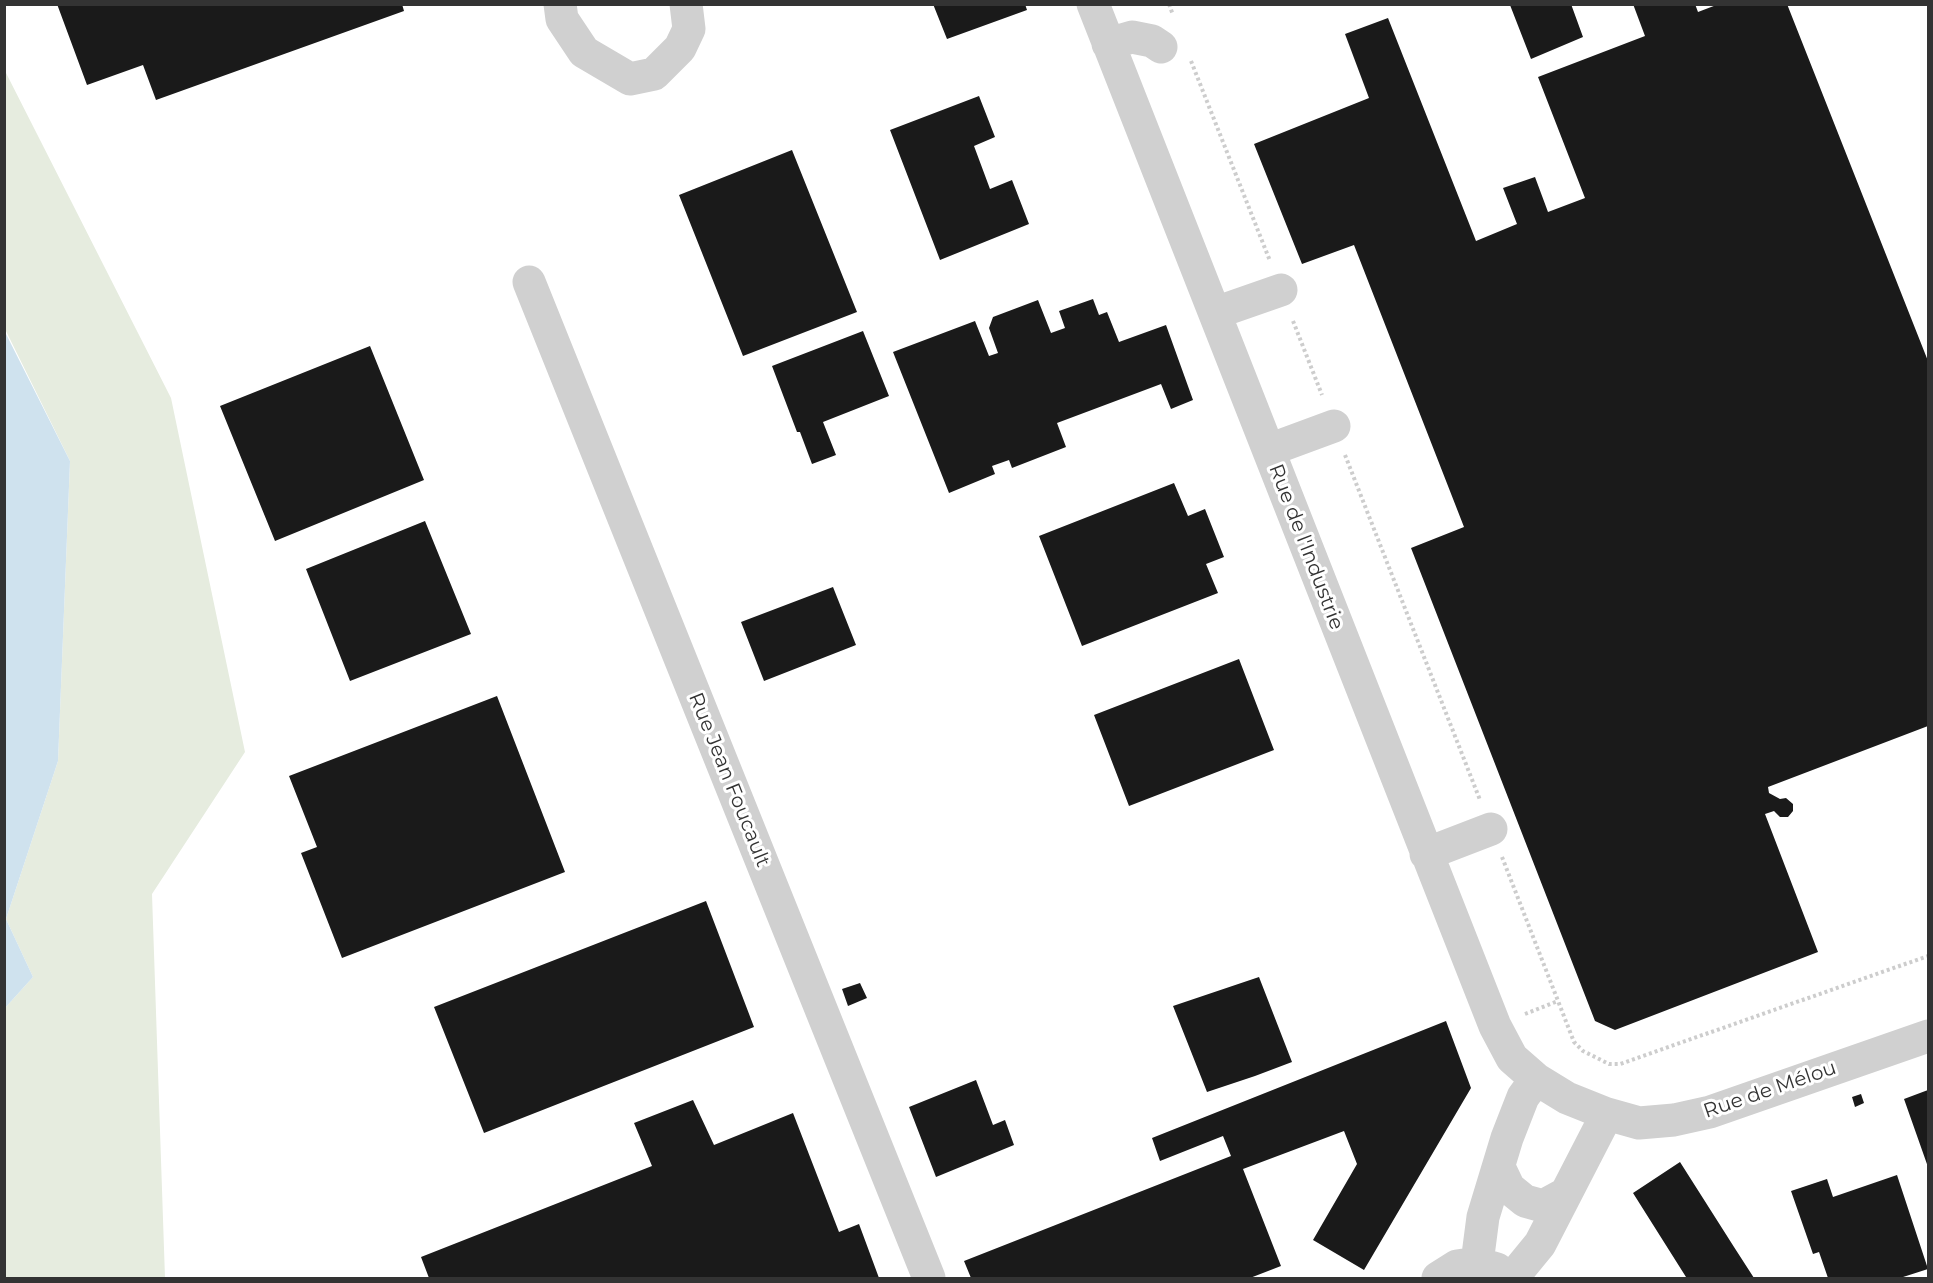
<!DOCTYPE html>
<html>
<head>
<meta charset="utf-8">
<style>
  body { margin:0 }
  #map { position:relative; width:1933px; height:1283px; overflow:hidden; background:#fff; font-family:Montserrat,sans-serif }
  canvas { display:block }
  .frame { position:absolute; inset:0; border:6px solid #333; pointer-events:none }
</style>
</head>
<body>
<div id="map">
<canvas width="1933" height="1283"></canvas>
<div class="frame"></div>
</div>
<script>
const c = document.querySelector('canvas').getContext('2d');
c.lineJoin = 'round';
function paint(path, color) { c.fillStyle = color; c.fill(path, 'evenodd'); }
const toPath = rows => new Path2D(rows.map(r => 'M' + r).join(''));
function trace(path, color, width, dash) { c.strokeStyle = color; c.lineWidth = width; c.lineCap = dash ? 'butt' : 'round'; c.setLineDash(dash || []); c.stroke(path); }
function write(font, color, halo, rows, align = 'center') {
  c.font = font + ' Montserrat,sans-serif'; c.lineWidth = 6; c.setLineDash([]); c.textBaseline = 'middle'; c.strokeStyle = halo; c.fillStyle = color; for (const [text, x, y, turn = 0] of rows) {
    c.save(); c.translate(x, y); c.rotate((+turn || 0) * Math.PI / 180); c.textAlign = isNaN(turn) ? turn : align; if (halo) c.strokeText(text, 0, 0); c.fillText(text, 0, 0); c.restore();
  }
}
const green = toPath([
  [4,69,171,398,245,752,152,894,165,1278,5,1278,5,1008,33,977,6,919,58,761,70,461,5,329]
]);
const water = toPath([
  [4,330,70,461,58,761,6,919,33,977,5,1008]
]);
const building = toPath([
  [57,4,402,4,404,11,156,100,143,65,87,85],
  [933,4,1025,4,1027,10,947,39],
  [1571,4,1583,37,1531,59,1510,5],
  [1633,4,1695,4,1698,12,1719,4,1787,4,1928,361,1928,726,1768,787,1769,793,1780,799,1786,798,1793,804,1793,811,1788,817,1780,817,1774,811,1765,814,1818,952,1615,1030,1595,1021,1411,548,1464,527,1354,245,1302,264,1254,144,1369,98,1345,34,1388,18,1476,241,1517,224,1503,188,1535,177,1548,212,1585,198,1538,77,1645,36],
  [979,96,995,137,974,146,990,189,1012,180,1029,224,940,260,890,130],
  [792,150,857,312,743,356,679,195],
  [1093,299,1099,315,1107,312,1119,342,1166,325,1193,400,1171,409,1161,384,1057,423,1066,447,1012,468,1009,460,992,466,995,474,949,493,893,352,975,321,989,356,998,353,989,328,993,317,1038,300,1051,333,1065,328,1059,311],
  [863,331,889,396,823,422,836,455,812,464,800,432,797,432,772,366],
  [370,346,424,480,275,541,220,406],
  [1174,483,1188,516,1205,509,1224,557,1206,564,1218,593,1082,646,1039,536],
  [425,521,471,634,350,681,306,569],
  [833,587,856,645,764,681,741,622],
  [1239,659,1274,750,1129,806,1094,715],
  [497,696,565,872,342,958,301,853,317,847,289,776],
  [706,901,754,1027,484,1133,434,1007],
  [1259,977,1292,1062,1255,1076,1207,1092,1173,1006],
  [860,983,867,998,848,1006,842,989],
  [1446,1021,1471,1088,1364,1270,1313,1240,1357,1164,1344,1131,1243,1169,1281,1266,1250,1278,971,1278,964,1261,1231,1156,1223,1136,1160,1161,1152,1138],
  [976,1080,993,1125,1005,1120,1014,1145,936,1177,909,1107],
  [1928,1090,1928,1167,1904,1099],
  [1861,1094,1864,1103,1855,1107,1852,1097],
  [693,1100,714,1145,793,1113,839,1232,859,1224,879,1278,429,1278,421,1257,652,1166,634,1123],
  [1680,1162,1734,1247,1754,1278,1687,1278,1686,1277,1633,1193],
  [1897,1175,1928,1269,1900,1278,1828,1278,1819,1252,1813,1254,1791,1191,1827,1179,1833,1197]
]);
const path = toPath([
  [1169,4,1173,15],
  [1191,61,1270,261],
  [1293,321,1322,395],
  [1345,455,1480,800],
  [1502,857,1574,1042,1583,1051,1609,1064,1620,1064,1928,956],
  [1525,1014,1558,1001]
]);
const minor = toPath([
  [560,4,562,19,584,52,630,79,654,74,680,48,689,29,686,4],
  [1093,4,1495,1026,1512,1058,1536,1079,1567,1098,1607,1114,1639,1123,1674,1120,1710,1112,1928,1036],
  [1108,44,1132,37,1152,41,1161,47],
  [529,282,929,1278],
  [1215,313,1281,290],
  [1269,450,1334,426],
  [1426,854,1491,829],
  [1499,1167,1509,1188,1525,1201,1543,1206,1565,1194],
  [1477,1263,1483,1217,1507,1138,1523,1097,1536,1079],
  [1513,1277,1540,1244,1607,1114],
  [1438,1278,1457,1266,1477,1263,1497,1269]
]);
const streetNames = [
  ["Rue de l'Industrie",1306,547,69],
  ["Rue Jean Foucault",729,780,68],
  ["Rue de Mélou",1770,1090,-19]
];
paint(green, '#e6ecdf');
paint(water, '#cfe2ee');
paint(building, '#1a1a1a');
trace(path, '#cdcdcd', 4, [3, 3]);
trace(minor, '#d0d0d0', 33);
write('20px', '#333', '#fff', streetNames);
</script>
</body>
</html>
